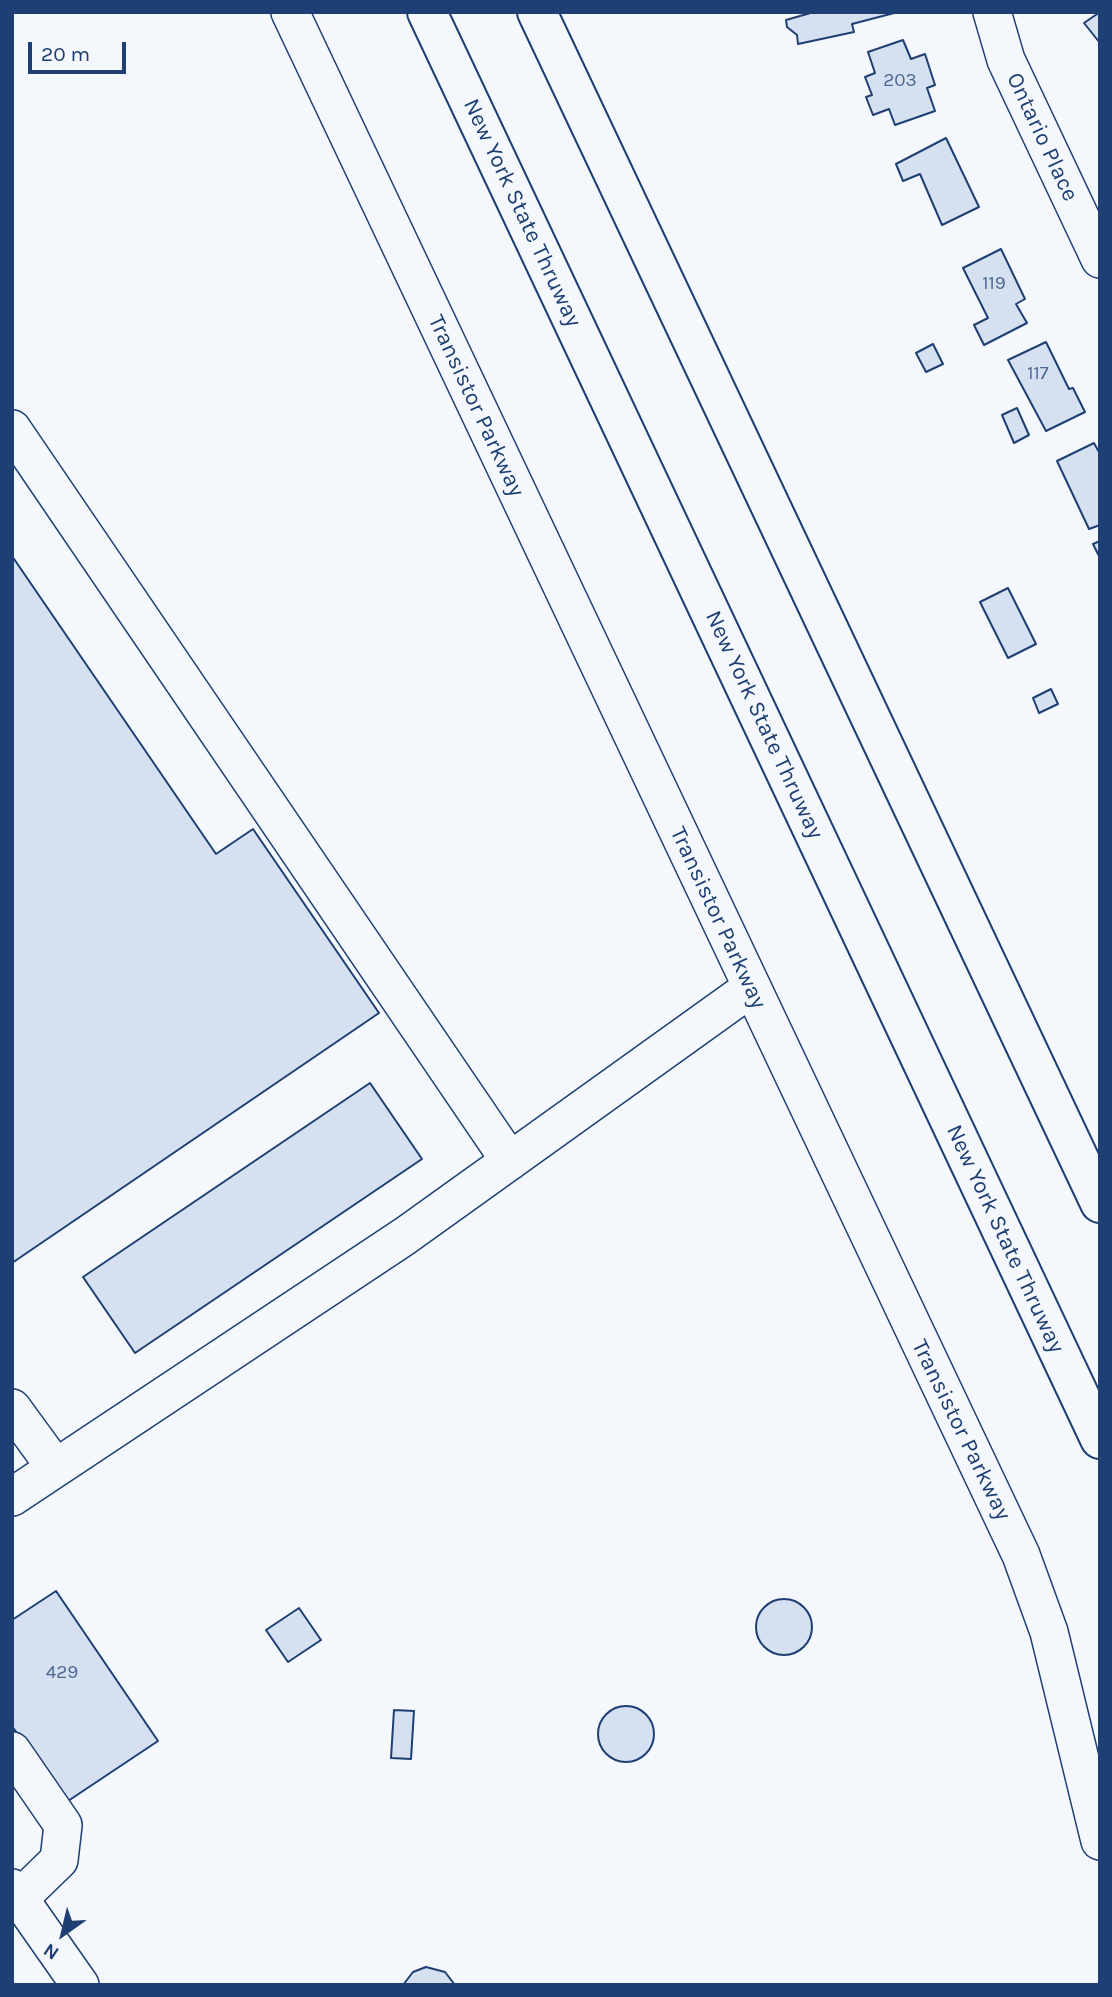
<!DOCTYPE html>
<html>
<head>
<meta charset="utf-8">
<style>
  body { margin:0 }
  #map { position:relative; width:1112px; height:1997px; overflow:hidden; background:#f4f7fb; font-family:Karla,sans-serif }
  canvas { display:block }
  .frame { position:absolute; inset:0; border:14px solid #1d3f73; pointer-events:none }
  .north { position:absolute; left:28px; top:1899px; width:70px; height:70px; -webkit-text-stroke:5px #f4f7fb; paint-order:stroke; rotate:214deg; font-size:19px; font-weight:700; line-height:28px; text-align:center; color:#1d3f73 }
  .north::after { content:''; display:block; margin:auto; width:24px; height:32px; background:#1d3f73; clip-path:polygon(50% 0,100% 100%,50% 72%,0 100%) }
  .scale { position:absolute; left:28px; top:42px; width:98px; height:32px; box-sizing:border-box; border:4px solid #1d3f73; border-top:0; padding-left:9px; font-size:21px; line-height:24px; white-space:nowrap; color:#1d3f73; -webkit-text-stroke:5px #f4f7fb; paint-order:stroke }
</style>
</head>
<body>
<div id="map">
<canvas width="1112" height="1997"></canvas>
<div class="frame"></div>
<div class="north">N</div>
<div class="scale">20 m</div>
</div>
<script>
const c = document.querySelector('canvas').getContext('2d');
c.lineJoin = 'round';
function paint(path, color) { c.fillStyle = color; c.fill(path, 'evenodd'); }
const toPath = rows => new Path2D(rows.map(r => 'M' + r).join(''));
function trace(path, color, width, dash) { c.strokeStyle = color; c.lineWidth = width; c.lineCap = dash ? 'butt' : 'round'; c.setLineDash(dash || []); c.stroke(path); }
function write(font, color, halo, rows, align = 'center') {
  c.font = font + ' Karla,sans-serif'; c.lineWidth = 5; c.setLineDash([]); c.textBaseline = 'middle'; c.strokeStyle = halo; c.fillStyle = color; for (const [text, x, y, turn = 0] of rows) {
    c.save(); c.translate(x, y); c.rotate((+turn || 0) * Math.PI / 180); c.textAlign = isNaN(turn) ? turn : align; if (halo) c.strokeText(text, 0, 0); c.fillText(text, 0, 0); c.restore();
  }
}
const building = toPath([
  [814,12,898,12,852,24,854,32,798,44,797,35,787,27,786,20,814,12],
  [1100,12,1100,43,1084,23,1100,12],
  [903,40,911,59,925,54,935,85,927,88,935,111,895,125,889,109,873,115,866,97,872,95,865,77,875,73,868,52,903,40],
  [946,138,979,207,942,225,920,174,903,181,896,164,946,138],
  [1001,249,1025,299,1016,304,1027,323,984,345,974,325,988,318,963,268,1001,249],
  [1046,342,1069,389,1073,388,1085,412,1046,431,1008,360,1046,342],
  [933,344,943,364,926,372,916,353,933,344],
  [1017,408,1029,435,1014,443,1002,415,1017,408],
  [1094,443,1100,454,1100,525,1089,529,1057,461,1094,443],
  [1100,541,1100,558,1093,544,1100,541],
  [12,556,216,854,253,829,379,1013,12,1263,12,556],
  [1008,588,1036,644,1008,658,980,602,1008,588],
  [1051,689,1058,704,1039,713,1033,698,1051,689],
  [370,1083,422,1159,135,1353,83,1277,370,1083],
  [56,1591,158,1741,65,1803,12,1726,12,1620,56,1591],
  '756 1627a28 28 0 1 1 56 0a28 28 0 1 1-56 0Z',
  [299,1608,321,1640,288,1662,266,1630,299,1608],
  '598 1734a28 28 0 1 1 56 0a28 28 0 1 1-56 0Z',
  [394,1710,414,1711,411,1759,391,1758,394,1710],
  [426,1967,445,1972,455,1985,403,1985,413,1972,426,1967]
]);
const minor = toPath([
  [290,12,1021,1555,1049,1632,1100,1841],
  [992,12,1006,60,1100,259],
  [12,429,510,1161],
  [12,1408,55,1467],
  [12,1497,405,1236,751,988],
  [12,1751,63,1825,59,1860,19,1899],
  [12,1888,80,1985]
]);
const highway = toPath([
  [427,12,1100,1439],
  [537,12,1100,1203]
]);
const numberNames = [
  ["203",900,81],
  ["119",994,284],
  ["117",1038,374],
  ["429",62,1673]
];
const streetNames = [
  ["Ontario Place",1042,137,65],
  ["New York State Thruway",522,213,65],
  ["Transistor Parkway",476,406,65],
  ["New York State Thruway",764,725,65],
  ["Transistor Parkway",718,918,65],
  ["New York State Thruway",1005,1239,65],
  ["Transistor Parkway",961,1430,64]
];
paint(building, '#d5e0f0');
trace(building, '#1d3f73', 2);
trace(minor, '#1d3f73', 40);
trace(highway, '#1d3f73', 42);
trace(minor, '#f4f7fb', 37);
trace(highway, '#f4f7fb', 38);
write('19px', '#4b6792', null, numberNames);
write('23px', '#1d3f73', '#f4f7fb', streetNames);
</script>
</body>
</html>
